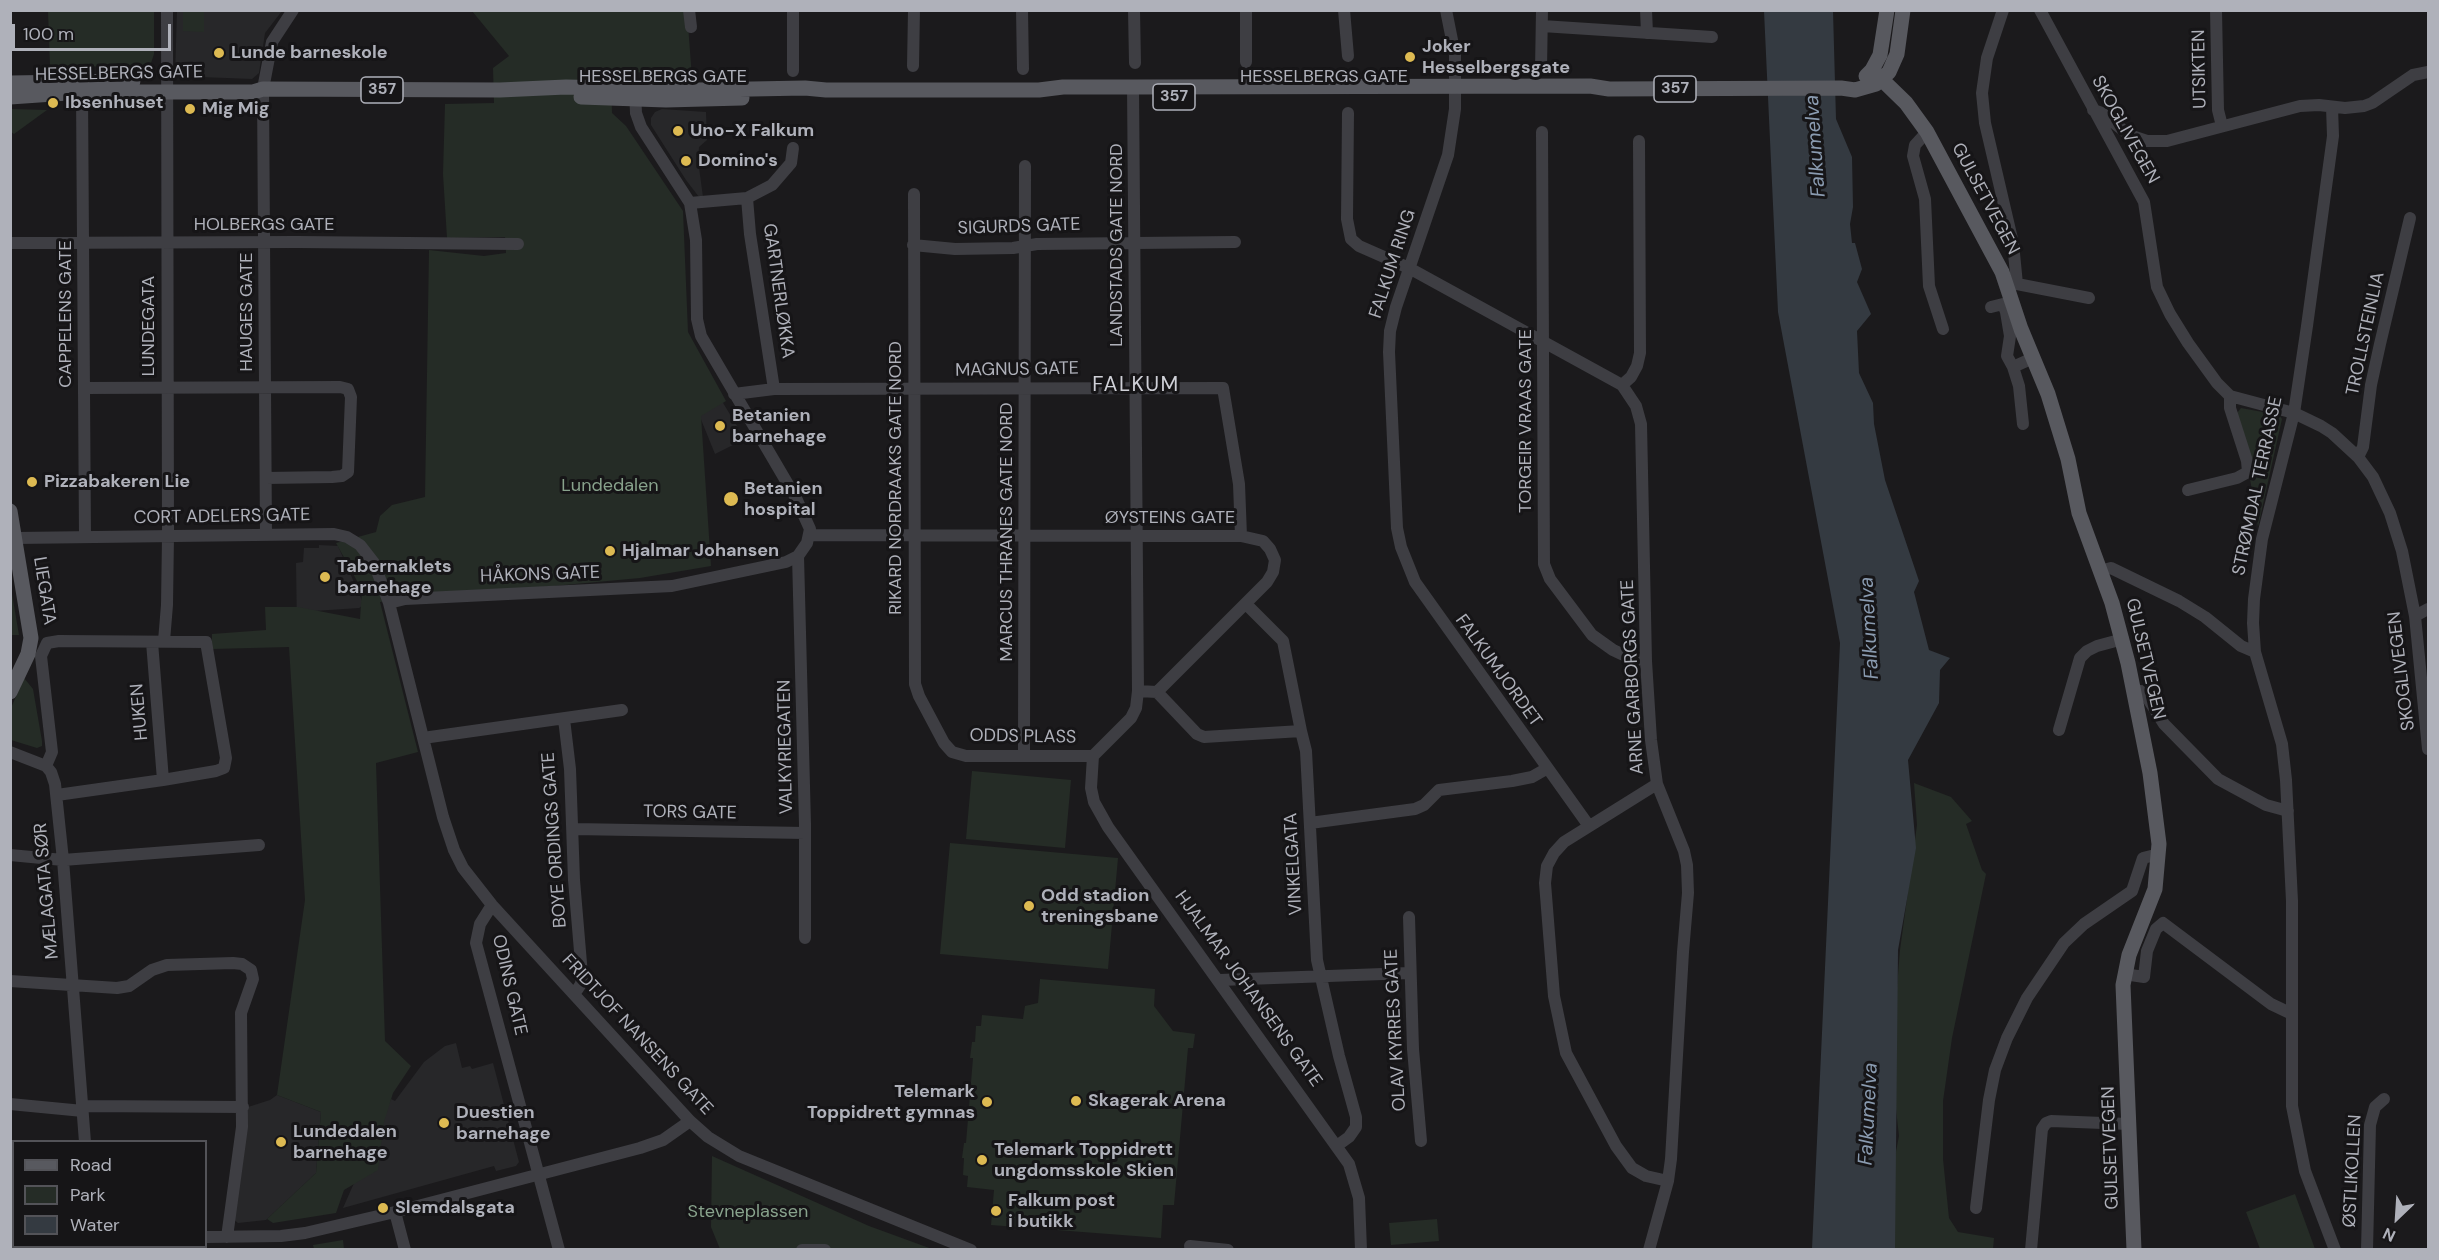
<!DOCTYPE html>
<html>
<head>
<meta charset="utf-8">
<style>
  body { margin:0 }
  #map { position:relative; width:2439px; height:1260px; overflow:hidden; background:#1b1a1c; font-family:"DM Sans",sans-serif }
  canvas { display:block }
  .frame { position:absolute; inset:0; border:12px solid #afb1ba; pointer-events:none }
  .legend { position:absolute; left:12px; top:1140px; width:195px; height:108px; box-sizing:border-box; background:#161517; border:2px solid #535358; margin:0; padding:8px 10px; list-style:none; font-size:18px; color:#afb1ba }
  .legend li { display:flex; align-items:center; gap:12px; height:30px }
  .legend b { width:30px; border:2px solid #535358 }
  .north { position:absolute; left:2367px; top:1188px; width:60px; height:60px; -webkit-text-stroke:4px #161517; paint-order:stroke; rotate:205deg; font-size:16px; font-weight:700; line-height:24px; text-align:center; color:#afb1ba }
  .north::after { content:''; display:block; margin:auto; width:21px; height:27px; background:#afb1ba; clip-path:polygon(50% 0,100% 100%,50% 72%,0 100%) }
  .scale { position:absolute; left:12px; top:24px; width:159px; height:27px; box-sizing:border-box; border:3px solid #afb1ba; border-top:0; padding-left:8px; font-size:18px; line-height:21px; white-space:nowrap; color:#afb1ba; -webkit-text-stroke:4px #161517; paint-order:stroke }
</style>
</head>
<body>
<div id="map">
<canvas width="2439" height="1260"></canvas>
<div class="frame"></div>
<ul class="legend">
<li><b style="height:8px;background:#58595f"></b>Road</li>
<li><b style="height:16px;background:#252c26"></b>Park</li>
<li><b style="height:16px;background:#343a41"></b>Water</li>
</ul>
<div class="north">N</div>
<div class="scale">100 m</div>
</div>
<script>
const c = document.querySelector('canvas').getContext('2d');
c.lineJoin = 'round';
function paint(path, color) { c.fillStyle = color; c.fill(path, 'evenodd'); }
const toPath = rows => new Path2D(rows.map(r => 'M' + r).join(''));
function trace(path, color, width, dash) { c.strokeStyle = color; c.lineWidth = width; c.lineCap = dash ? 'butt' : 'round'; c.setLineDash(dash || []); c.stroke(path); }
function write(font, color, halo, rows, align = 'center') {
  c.font = font + ' "DM Sans",sans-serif'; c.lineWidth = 6; c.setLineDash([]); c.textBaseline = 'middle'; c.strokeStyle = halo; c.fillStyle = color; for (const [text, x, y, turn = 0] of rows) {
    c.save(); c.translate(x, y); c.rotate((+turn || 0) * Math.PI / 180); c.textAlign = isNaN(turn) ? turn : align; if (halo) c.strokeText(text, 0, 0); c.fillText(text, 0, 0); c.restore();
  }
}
const built = toPath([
  [177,11,282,11,265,33,259,73,252,79,175,76],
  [662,109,706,112,707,140,699,147,698,160,703,197,699,197,686,180,651,125,651,118,655,112],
  [717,393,745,439,715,454,698,412],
  [319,545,338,546,364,605,359,608,314,611,297,629,296,563,303,562,304,548,319,548],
  [456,1043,462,1068,470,1066,472,1069,493,1063,519,1162,516,1166,496,1171,494,1166,343,1208,391,1099,395,1101,424,1062,445,1046],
  [277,1095,321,1112,316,1173,266,1220,238,1223,232,1218,248,1107,270,1100]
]);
const green = toPath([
  [48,11,154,11,154,54,151,63,144,67,50,66],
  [183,11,204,11,204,32,183,31],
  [472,11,687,11,692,78,659,72,611,73,612,113,626,126,683,211,688,332,726,401,701,416,711,566,640,578,380,602,418,752,376,763,385,1041,411,1066,393,1093,384,1122,378,1170,344,1190,336,1213,273,1223,267,1219,316,1173,321,1112,277,1095,305,900,289,647,212,649,212,634,266,630,265,607,298,607,360,619,362,590,336,543,376,532,380,516,392,505,425,497,429,250,484,256,506,253,505,237,447,238,443,174,445,104,494,103,493,68,509,56],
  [11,109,47,110,14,134,11,132],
  [2241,408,2279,415,2282,419,2258,527,2250,479,2253,467,2237,413],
  [10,588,11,588,19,635,11,635],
  [24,678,33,689,42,741,42,746,37,748,11,740,11,708],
  [972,771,1071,780,1065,848,966,839],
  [1914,783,1951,797,1972,821,1966,824,1982,870,1986,874,1952,1038,1943,1101,1943,1159,1949,1218,1958,1232,1994,1238,1993,1249,1890,1249,1893,1167,1899,1136,1892,1074,1895,1012,1900,950,1917,825],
  [950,843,1118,858,1108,969,940,954],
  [1040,979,1155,989,1154,1006,1173,1031,1195,1034,1193,1048,1188,1048,1174,1205,1163,1205,1161,1238,991,1225,994,1190,967,1187,968,1176,963,1175,964,1158,962,1158,964,1143,966,1143,973,1058,970,1058,972,1042,975,1042,976,1026,981,1026,982,1015,1023,1019,1025,1006,1038,1003],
  [712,1156,869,1226,932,1249,720,1249,711,1227],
  [2295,1194,2315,1249,2260,1249,2246,1212],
  [1437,1219,1439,1241,1391,1245,1389,1223],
  [343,1240,344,1249,314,1249,313,1245]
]);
const water = toPath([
  [1764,11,1833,11,1836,119,1852,157,1853,207,1850,224,1852,243,1855,243,1862,269,1857,282,1871,314,1857,331,1859,373,1873,403,1874,424,1885,480,1919,581,1914,592,1929,650,1950,658,1940,670,1939,703,1908,760,1916,848,1898,950,1895,1249,1812,1249,1840,643,1778,312]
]);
const minor = toPath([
  [689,10,691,27],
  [793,10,793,71],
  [1022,10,1023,69],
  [1134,10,1135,63],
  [1246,10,1246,62],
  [1344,10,1348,56],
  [1446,10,1455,55,1455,109,1448,155,1396,307,1390,331,1389,352,1397,528,1401,547,1415,582,1589,826],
  [1646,10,1647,33],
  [2003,10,1987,58,1982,93,1985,123,2013,243,2017,284],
  [2040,10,2144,202,2157,287,2170,314,2188,343,2217,383,2230,396,2294,413,2321,426,2332,433,2358,457,2373,477,2390,513,2402,551,2415,616,2428,749],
  [2216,10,2218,110,2222,126],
  [1542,26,1712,37],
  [913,66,914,10],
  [1541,69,1542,10],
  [82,92,85,537],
  [2332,107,2333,136,2307,326,2294,413,2262,539,2254,599,2253,623,2255,652,2282,744,2286,780,2292,901,2292,1106,2305,1171,2335,1250],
  [2093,110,2102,113,2129,135,2147,141,2167,141,2300,106,2319,105,2345,108,2364,106,2372,103,2413,75,2428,72],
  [1348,113,1347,219,1351,239,1359,246,1409,268,1622,385],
  [1542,132,1544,564,1550,579,1592,635,1613,650,1628,657,1646,661],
  [1927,132,1915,145,1913,156,1925,199,1929,286,1943,329],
  [1639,141,1640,353,1637,366,1631,377,1622,385,1636,406,1641,424,1646,661,1651,740,1657,784,1684,851,1687,865,1688,893,1683,952,1671,1159,1668,1181,1649,1250],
  [914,194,915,684,919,696,944,743,952,752,966,756,1093,756],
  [747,198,750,234,774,389],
  [690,203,747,198,772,185,791,163,793,148],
  [10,243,297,242,518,244],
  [913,245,955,249,1013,248,1037,244,1235,242],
  [2011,285,2017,284,2089,298],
  [1991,307,2003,304,2006,312,2010,336,2007,356,2013,367],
  [84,388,340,387,348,389,351,397,348,472,342,476,332,477,266,478],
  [734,394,774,389,1223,388,1239,484,1241,536],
  [2023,424,2019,386,2013,367,2033,358],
  [2358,457,2363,447,2371,385,2380,344,2410,218],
  [2188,490,2237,478,2248,472,2247,461,2230,408,2230,396],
  [266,535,263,89,272,42,293,10],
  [810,535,1241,536,1263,541,1270,549,1275,560,1273,572,1267,582,1157,692,1138,691],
  [16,538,334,534,347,537,360,545,374,563,389,603,443,817,454,850,463,868,492,905,690,1121,708,1137,739,1156,971,1250],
  [798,556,805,824,805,938],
  [2100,571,2111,568,2179,601,2205,617,2241,646,2255,652],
  [389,603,405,599,672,586,786,562,798,556,807,543,810,529,796,498,701,336,697,319,696,240,690,203,641,127,636,113,635,90],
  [1247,605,1283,641,1301,731],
  [2415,616,2428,609],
  [164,641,167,605,168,536,167,10],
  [152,642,163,780],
  [2134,691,2141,691,2145,694,2164,724,2218,779,2266,805,2288,811],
  [1157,692,1197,734,1204,737,1301,731,1306,751,1317,960,1339,1056,1356,1117,1356,1127,1349,1137,1338,1145],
  [564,719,570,769,574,880,582,975,581,984,575,993],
  [2059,730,2080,658,2087,651,2097,646,2123,639],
  [423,738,622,710],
  [10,752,46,766,51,772,55,784,63,860,85,1142],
  [1024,755,1025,166],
  [1093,756,1131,718,1136,708,1138,691,1133,87],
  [1093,756,1091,788,1094,802,1108,827,1349,1164,1359,1198,1361,1250],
  [46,766,52,752,41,656,47,643,59,641,206,642,226,758,224,768,216,771,163,780,57,795],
  [1657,784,1564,842,1554,853,1547,866,1545,883,1554,996,1566,1053,1616,1146,1632,1168,1646,1176,1668,1181],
  [1310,823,1415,809,1424,805,1439,790,1512,781,1532,777,1546,769],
  [574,829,805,833],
  [10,855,63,860,259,845],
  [492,905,480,924,476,943,559,1250],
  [1409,917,1413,1049,1421,1141],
  [2124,974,2144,977,2147,951,2156,929,2163,923,2271,1004,2292,1014],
  [1220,980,1410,973],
  [10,981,117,988,129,986,152,970,167,965,233,963,242,964,251,970,253,979,241,1013,242,1127,227,1237],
  [10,1104,83,1111],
  [82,1106,243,1107],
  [1976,1208,1989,1100,1995,1070,2007,1038,2027,998,2064,943,2084,924,2132,891,2143,858,2159,854],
  [395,1212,405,1250],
  [10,1232,14,1232],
  [206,1237,281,1236,305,1233,395,1212,640,1148,663,1140,690,1121],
  [96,1246,97,1250],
  [1190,1246,1228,1250],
  [68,1250,68,1246],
  [802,1250,825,1250],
  [2031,1250,2042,1129,2046,1123,2051,1121,2129,1124],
  [2367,1250,2370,1125,2375,1107,2384,1099]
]);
const major = toPath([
  [1872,70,1906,103,1927,132,2002,272,2021,329,2048,394,2068,459,2079,513,2112,603,2128,663,2150,773,2159,844,2155,889,2129,955,2123,985,2134,1250],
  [1866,76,1872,70,1880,55,1887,10],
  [10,83,133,81],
  [10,97,82,92,253,92,263,89,500,90,566,87,699,90,805,88,826,90,1039,90,1063,87,1133,87,1590,86,1609,89,1841,88,1855,90,1876,84,1889,72,1897,54,1903,10],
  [581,97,666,100,742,98],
  [10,511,31,638,28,654,10,692]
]);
const markers = [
  [219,53,6,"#ddba52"],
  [1410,57,6,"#ddba52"],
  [53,103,6,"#ddba52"],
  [190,109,6,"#ddba52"],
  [678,131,6,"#ddba52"],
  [686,161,6,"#ddba52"],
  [720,426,6,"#ddba52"],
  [32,482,6,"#ddba52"],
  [731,499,8,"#ddba52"],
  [610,551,6,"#ddba52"],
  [325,577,6,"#ddba52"],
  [1029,906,6,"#ddba52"],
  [1076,1101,6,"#ddba52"],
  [987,1102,6,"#ddba52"],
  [444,1123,6,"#ddba52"],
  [281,1142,6,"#ddba52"],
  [982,1160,6,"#ddba52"],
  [383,1208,6,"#ddba52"],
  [996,1211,6,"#ddba52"]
];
const shields = [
  [1675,89,42],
  [382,90,42],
  [1174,97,42]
];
const shieldNames = [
  ["357",1675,89],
  ["357",382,90],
  ["357",1174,97]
];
const poiNames = [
  ["Joker",1422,47],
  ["Hesselbergsgate",1422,68],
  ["Lunde barneskole",231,53],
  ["Ibsenhuset",65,103],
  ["Mig Mig",202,109],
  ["Uno-X Falkum",690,131],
  ["Domino's",698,161],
  ["Betanien",732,416],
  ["barnehage",732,437],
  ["Pizzabakeren Lie",44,482],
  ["Betanien",744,489],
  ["hospital",744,510],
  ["Hjalmar Johansen",622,551],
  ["Tabernaklets",337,567],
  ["barnehage",337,588],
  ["Odd stadion",1041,896],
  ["treningsbane",1041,917],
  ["Telemark",975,1092,"right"],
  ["Toppidrett gymnas",975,1113,"right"],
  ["Skagerak Arena",1088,1101],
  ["Duestien",456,1113],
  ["barnehage",456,1134],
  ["Lundedalen",293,1132],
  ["barnehage",293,1153],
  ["Telemark Toppidrett",994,1150],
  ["ungdomsskole Skien",994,1171],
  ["Falkum post",1008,1201],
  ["i butikk",1008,1222],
  ["Slemdalsgata",395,1208]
];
const streetNames = [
  ["UTSIKTEN",2200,69,-91],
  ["HESSELBERGS GATE",119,74,-1],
  ["HESSELBERGS GATE",663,77],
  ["HESSELBERGS GATE",1324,77],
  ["SKOGLIVEGEN",2125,130,61],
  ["GULSETVEGEN",1985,199,62],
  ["HOLBERGS GATE",264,225],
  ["SIGURDS GATE",1019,227,-2],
  ["LANDSTADS GATE NORD",1117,245,-90],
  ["FALKUM RING",1393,264,-72],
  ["GARTNERLØKKA",778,291,82],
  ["HAUGES GATE",247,312,-90],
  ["CAPPELENS GATE",66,314,-90],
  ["LUNDEGATA",149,326,-90],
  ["TROLLSTEINLIA",2366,334,-78],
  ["MAGNUS GATE",1017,370,-1],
  ["TORGEIR VRAAS GATE",1526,421,-90],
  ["RIKARD NORDRAAKS GATE NORD",896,478,-90],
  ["STRØMDAL TERRASSE",2258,486,-78],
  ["CORT ADELERS GATE",222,517,-1],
  ["ØYSTEINS GATE",1170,518],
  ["MARCUS THRANES GATE NORD",1007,532,-90],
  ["HÅKONS GATE",540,575,-2],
  ["LIEGATA",44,591,81],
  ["GULSETVEGEN",2145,659,77],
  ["FALKUMJORDET",1498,671,54],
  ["SKOGLIVEGEN",2402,671,-97],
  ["ARNE GARBORGS GATE",1633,677,-93],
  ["HUKEN",140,712,-95],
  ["ODDS PLASS",1023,737,1],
  ["VALKYRIEGATEN",786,747,-91],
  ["TORS GATE",690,813,1],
  ["BOYE ORDINGS GATE",555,840,-94],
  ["VINKELGATA",1294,864,-93],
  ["MÆLAGATA SØR",47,891,-95],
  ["ODINS GATE",509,985,77],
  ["HJALMAR JOHANSENS GATE",1248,989,54],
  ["OLAV KYRRES GATE",1396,1030,-93],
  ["FRIDTJOF NANSENS GATE",637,1035,47],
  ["GULSETVEGEN",2111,1148,-92],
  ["ØSTLIKOLLEN",2353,1171,-87]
];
const parkNames = [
  ["Lundedalen",610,486],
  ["Stevneplassen",748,1212]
];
const waterNames = [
  ["Falkumelva",1816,146,-94],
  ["Falkumelva",1870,628,-93],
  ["Falkumelva",1869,1114,-87]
];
const quarterNames = [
  ["FALKUM",1136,385]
];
paint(built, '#272729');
paint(green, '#252c26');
paint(water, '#343a41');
trace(minor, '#3e3e43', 12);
trace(major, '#58595f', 15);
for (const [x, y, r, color] of markers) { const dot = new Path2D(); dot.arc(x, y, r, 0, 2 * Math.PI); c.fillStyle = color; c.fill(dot); trace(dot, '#161517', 2); }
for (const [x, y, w] of shields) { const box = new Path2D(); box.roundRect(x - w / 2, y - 13, w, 26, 4.5); c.fillStyle = '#161517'; c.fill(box); trace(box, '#afb1ba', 1.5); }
write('bold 16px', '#afb1ba', null, shieldNames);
write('bold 18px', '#afb1ba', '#161517', poiNames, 'left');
write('18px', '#afb1ba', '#161517', streetNames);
write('18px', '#88a28c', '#161517', parkNames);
write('italic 20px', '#8a9bb0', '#161517', waterNames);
c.letterSpacing = '1.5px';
write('21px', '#cfd0d7', '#161517', quarterNames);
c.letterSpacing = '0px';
</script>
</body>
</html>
